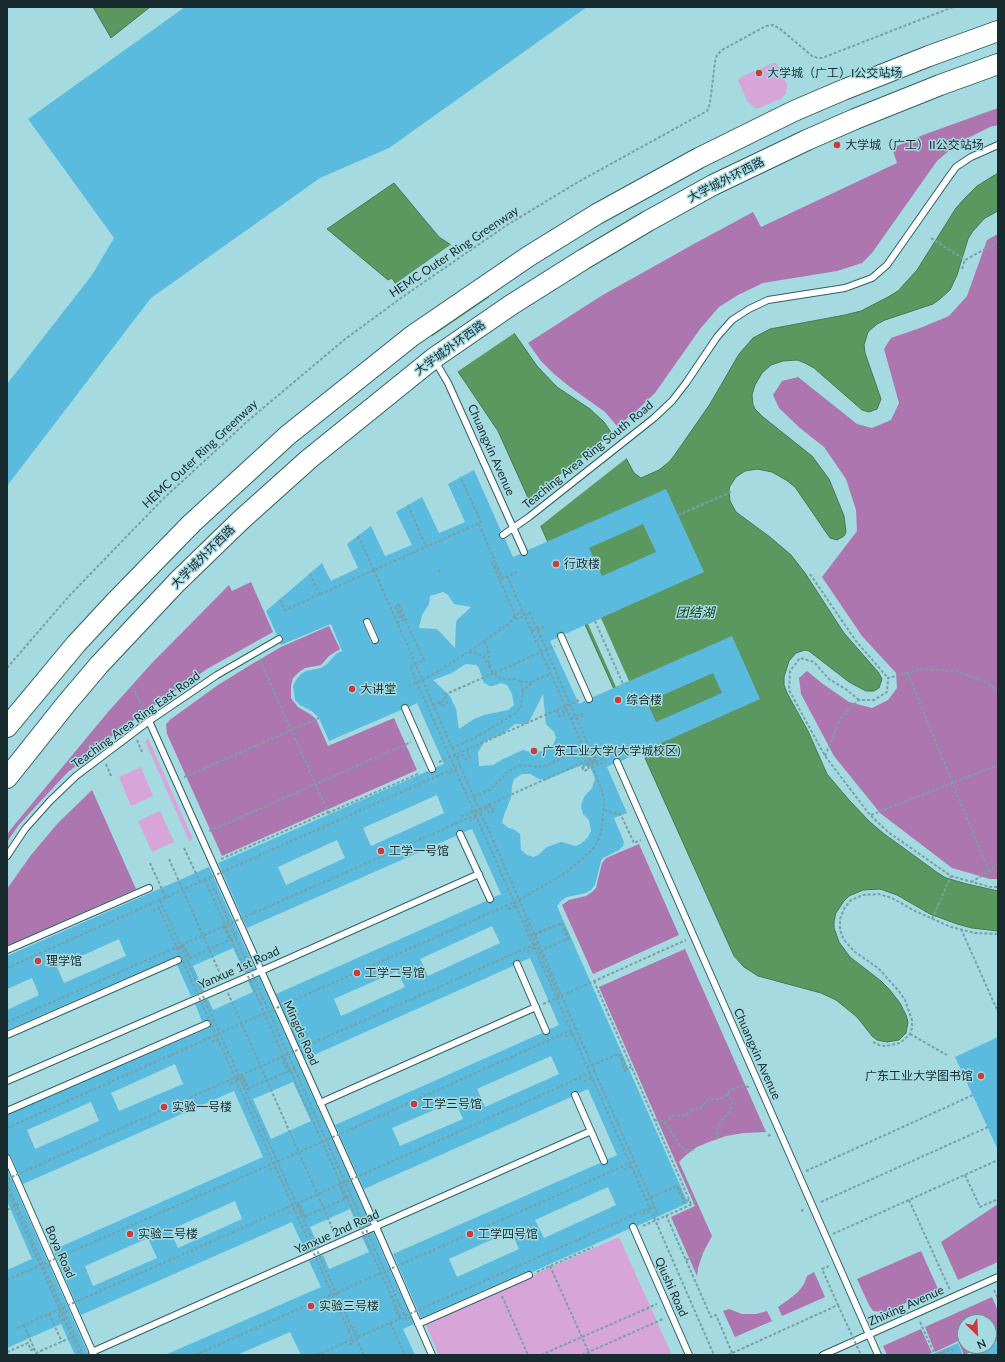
<!DOCTYPE html>
<html>
<head>
<meta charset="utf-8">
<style>
  body { margin:0 }
  #map { position:relative; width:1005px; height:1362px; overflow:hidden; background:#a6dae1; font-family:Lato,sans-serif }
  canvas { display:block }
  .frame { position:absolute; inset:0; border:8px solid #182c2f; pointer-events:none }
  .north { position:absolute; left:957px; top:1314px; width:40px; height:40px; box-sizing:border-box; background:#a6dae1; border:1px solid #6d949a; border-radius:50%; rotate:156deg; font-size:11px; font-weight:700; line-height:16px; text-align:center; color:#182c2f }
  .north::after { content:''; display:block; margin:auto; width:14px; height:18px; background:#ca3b39; clip-path:polygon(50% 0,100% 100%,50% 72%,0 100%) }
</style>
</head>
<body>
<div id="map">
<canvas width="1005" height="1362"></canvas>
<div class="frame"></div>
<div class="north">N</div>
</div>
<script>
const c = document.querySelector('canvas').getContext('2d');
c.lineJoin = 'round';
function paint(path, color) { c.fillStyle = color; c.fill(path, 'evenodd'); }
const toPath = rows => new Path2D(rows.map(r => 'M' + r).join(''));
function trace(path, color, width, dash) { c.strokeStyle = color; c.lineWidth = width; c.lineCap = dash ? 'butt' : 'round'; c.setLineDash(dash || []); c.stroke(path); }
function write(font, color, halo, rows, align = 'center') {
  c.font = font + ' Lato,"Noto Sans SC",sans-serif'; c.lineWidth = 3; c.setLineDash([]); c.textBaseline = 'middle'; c.strokeStyle = halo; c.fillStyle = color; for (const [text, x, y, turn = 0] of rows) {
    c.save(); c.translate(x, y); c.rotate((+turn || 0) * Math.PI / 180); c.textAlign = isNaN(turn) ? turn : align; if (halo) c.strokeText(text, 0, 0); c.fillText(text, 0, 0); c.restore();
  }
}
const green = toPath([
  [773,63,776,63,787,85,786,93,782,98,759,108,755,108,747,101,738,80,741,77],
  [148,738,193,839,189,841,145,741],
  [141,767,153,796,131,806,119,777],
  [160,811,174,842,152,852,138,821],
  [619,1237,672,1355,439,1355,425,1323]
]);
const forest = toPath([
  [998,108,998,125,990,127,958,143,937,161,872,253,862,263,837,271,763,283,738,295,719,307,700,329,655,393,633,414,617,426,605,412,570,387,554,374,541,361,528,343,601,296,692,245,753,212,761,227,897,163,892,148,923,135],
  [998,234,998,879,990,879,952,868,880,813,834,756,801,694,799,678,807,671,823,684,849,702,872,708,888,700,897,688,896,673,862,636,822,577,857,531,856,510,846,479,824,447,800,428,779,408,773,395,782,381,798,377,857,424,872,428,891,420,899,403,884,349,891,338,920,328,949,316,967,296,987,240],
  [251,582,273,632,207,669,145,712,107,740,67,773,37,805,18,826,7,842,7,835,11,829,108,712,151,664,229,585,232,591],
  [329,626,340,649,329,656,321,665,305,668,299,672,293,678,291,686,291,698,294,702,298,707,310,714,316,719,328,746,394,718,417,770,222,856,167,734,166,724,171,719,218,685,252,664,281,647],
  [92,790,136,889,7,946,7,889,31,855,58,823],
  [639,844,679,935,593,974,562,905,569,900,586,896,592,892,596,888,602,863,606,858],
  [685,949,766,1132,744,1133,726,1136,709,1142,697,1147,686,1155,679,1162,712,1236,703,1253,698,1268,697,1276,671,1217,695,1206,599,987],
  [998,1204,998,1262,958,1280,941,1242],
  [921,1251,938,1289,885,1312,873,1311,869,1305,857,1279],
  [814,1272,825,1297,782,1316,778,1307,788,1300,798,1292,804,1284,807,1276],
  [992,1297,998,1311,998,1341,989,1345,989,1322,965,1322,965,1346,986,1346,964,1355,958,1341,935,1352,925,1327],
  [729,1309,742,1314,756,1314,767,1311,772,1321,735,1337,723,1311],
  [921,1329,932,1353,927,1355,887,1355,883,1346]
]);
const water = toPath([
  [93,7,150,7,111,38,93,7],
  [998,173,998,211,985,218,973,231,968,239,957,275,950,290,940,299,933,304,885,320,877,324,868,332,864,345,865,353,881,399,877,409,869,412,862,410,814,368,805,363,797,360,783,361,771,365,762,373,755,385,752,395,753,405,755,409,763,417,812,456,829,479,844,516,846,532,844,536,837,540,830,538,795,487,786,480,772,472,757,469,745,471,736,477,730,486,729,490,730,501,736,512,770,537,791,555,805,573,844,633,879,673,882,679,879,688,874,691,866,691,849,682,809,651,805,650,796,653,789,661,784,677,784,685,787,693,808,731,827,774,849,800,870,822,883,833,938,873,946,878,967,884,998,891,998,931,972,928,957,924,930,914,897,895,880,889,863,890,849,896,844,901,836,913,834,921,834,928,839,942,850,957,881,981,889,989,900,1003,906,1015,908,1022,906,1033,899,1040,887,1042,877,1040,872,1036,857,1017,836,1000,821,993,758,976,744,967,734,956,498,431,461,376,400,291,392,278,388,280,327,229,394,183,439,237,454,247,537,366,557,387,590,409,604,422,617,441,634,473,641,478,659,470,670,461,676,453,710,404,739,354,753,338,770,329,845,315,861,311,888,297,898,291,917,270,956,208,965,198,977,186,998,173]
]);
const pier = toPath([
  [453,243,486,289,426,330,398,291,395,284],
  [491,296,516,332,457,372,431,337],
  [614,433,628,457,539,527,527,500],
  [601,618,629,681,616,687,588,624]
]);
const building = toPath([
  [185,7,587,7,389,148,320,178,151,298,7,486,7,384,92,275,114,238,28,119],
  [474,470,501,531,499,533,499,537,501,539,505,539,513,557,520,554,522,556,525,556,528,554,528,550,666,489,704,572,565,634,562,632,559,632,557,635,557,638,550,641,579,704,585,701,588,703,591,703,593,700,593,697,732,636,760,699,621,761,618,758,614,759,613,764,607,767,627,813,614,818,624,842,623,846,619,850,603,858,601,861,595,885,591,890,586,893,567,897,562,900,557,906,688,1203,637,1226,635,1223,632,1223,629,1226,629,1229,532,1272,527,1271,421,1318,393,1254,600,1163,603,1165,606,1165,608,1162,608,1159,617,1155,588,1089,579,1093,576,1091,573,1091,571,1094,571,1097,364,1189,335,1125,542,1033,545,1035,549,1034,550,1029,559,1025,530,958,521,962,518,960,515,960,513,963,513,966,305,1059,276,994,486,901,489,903,493,902,494,897,501,894,472,829,464,832,462,830,458,830,456,832,456,836,247,928,218,863,428,771,430,773,433,773,436,771,436,767,444,764,417,703,409,707,407,704,404,704,401,706,401,710,329,741,319,718,313,712,300,705,295,700,293,686,296,680,300,675,306,671,321,668,327,664,336,654,342,651,331,624,281,645,280,643,283,641,283,637,281,635,277,635,266,611,322,563,331,581,358,568,347,544,371,526,385,556,412,545,396,512,422,497,439,533,465,522,448,484],
  [643,524,656,552,602,576,589,548],
  [443,592,448,595,454,604,471,607,457,620,456,623,455,648,437,629,419,628,422,615,429,604,430,596],
  [365,618,368,618,371,620,379,639,377,644,374,644,371,642,363,623],
  [466,664,476,665,479,668,484,683,490,686,493,686,501,683,507,685,512,694,514,705,508,710,484,715,474,719,459,729,456,709,450,696,433,680,452,673],
  [713,673,722,693,656,722,647,702],
  [543,694,546,724,554,732,556,738,553,745,549,748,543,751,531,752,523,750,503,759,493,765,479,766,478,752,485,741,501,735,515,724,526,724,529,722],
  [582,765,590,767,595,778,592,788,584,797,581,806,583,814,589,820,591,831,588,837,582,843,576,846,561,842,547,847,538,855,533,857,527,855,521,850,520,834,515,830,509,828,502,823,504,815,511,798,512,786,514,779,522,774,530,774,539,779,546,780],
  [437,795,444,813,371,846,363,828],
  [337,840,345,858,286,885,278,867],
  [492,926,500,943,428,976,420,959],
  [397,971,405,987,341,1016,334,999],
  [551,1056,559,1074,485,1107,477,1089],
  [455,1101,463,1119,400,1146,392,1128],
  [608,1187,616,1205,544,1238,535,1220],
  [511,1231,519,1249,457,1277,449,1259],
  [209,867,255,969,245,973,233,948,193,966,204,991,191,996,177,965,182,962,182,959,180,956,177,956,7,1030,7,1010,39,995,32,978,7,989,7,956],
  [119,939,126,956,64,983,57,967],
  [259,977,370,1224,359,1229,350,1209,310,1227,319,1247,306,1253,292,1222,81,1315,53,1250,263,1157,234,1091,23,1184,11,1156,7,1154,7,1115,209,1028,211,1025,211,1022,207,1020,202,1021,195,1004,208,999,213,1010,253,992,248,981],
  [175,1064,183,1084,119,1111,111,1093],
  [293,1082,311,1121,271,1139,253,1099],
  [91,1102,99,1121,35,1149,27,1130],
  [235,1201,242,1219,178,1248,170,1230],
  [148,1238,157,1258,93,1286,85,1266],
  [998,1037,998,1150,955,1057],
  [7,1169,88,1353,89,1355,75,1355,61,1324,7,1348,7,1270,32,1259,7,1201],
  [373,1232,414,1324,403,1329,415,1355,301,1355,290,1332,237,1355,165,1355,321,1287,309,1261,323,1255,329,1269,369,1252,362,1237],
  [998,1342,998,1355,968,1355,989,1346],
  [958,1343,963,1355,930,1355]
]);
const path = toPath([
  [931,238,965,260],
  [962,269,965,260,998,242],
  [408,505,426,547],
  [678,515,731,492],
  [358,536,374,570],
  [492,562,500,581],
  [495,565,501,579,519,571],
  [439,570,440,574],
  [310,574,320,594],
  [810,574,856,641,888,678],
  [280,600,285,610,481,522,460,477],
  [399,604,406,621],
  [595,621,623,684],
  [397,623,404,620,398,608],
  [532,631,543,626],
  [538,631,544,628],
  [469,653,474,652,484,657,490,668],
  [260,660,329,814],
  [7,668,70,595,162,500,250,419,344,340,401,298,507,225,578,182,707,111,710,103,715,62,717,55,722,50,766,26,773,25,779,28,812,56,818,58,822,58,953,7],
  [908,674,989,872],
  [520,681,525,682,532,682],
  [133,686,145,713],
  [409,686,436,673,473,649,507,625,522,610],
  [859,700,847,690,829,679,814,662,800,658,790,671,789,690,825,756,870,815,888,832,951,876,990,887,998,887],
  [440,702,441,706,444,705,447,703,444,695,555,646],
  [433,705,443,701,443,702],
  [557,710,560,717,565,715,563,711,567,709],
  [571,718,583,713],
  [577,719,584,715],
  [137,740,142,752],
  [452,748,478,736,516,713,521,706,523,691,529,685,535,680,551,674],
  [825,756,841,717,859,700,874,700,887,692,888,678,923,669,955,671,984,681,998,691],
  [457,758,463,755,465,759,470,757,467,750],
  [439,762,579,700],
  [106,764,112,778],
  [582,767,584,771,589,769,587,764,595,760],
  [449,774,456,771],
  [184,777,319,718],
  [474,797,491,789,507,773,514,768,522,765,538,767,546,766,584,747],
  [486,806,489,813,494,811,492,807],
  [604,810,621,815,634,843,641,840],
  [328,813,420,773],
  [871,815,998,765],
  [461,817,604,753],
  [469,821,476,817],
  [209,831,411,742],
  [184,848,200,882],
  [169,859,222,978],
  [221,859,328,812],
  [150,863,166,898],
  [971,882,989,872,998,864],
  [519,900,567,872,591,851,598,841,602,828,604,800,602,790,591,764,603,759],
  [508,909,515,906],
  [932,919,951,876],
  [525,920,559,996],
  [224,926,230,940],
  [961,929,998,1012],
  [535,935,562,923,569,938,540,951],
  [183,944,189,958,236,937],
  [527,952,534,948],
  [594,981,691,1204],
  [228,993,335,1234],
  [543,1004,686,940],
  [910,1034,947,1055],
  [565,1037,572,1033],
  [212,1042,218,1039],
  [873,1042,879,1045,886,1046,900,1043,910,1034,912,1028,912,1020,905,1000,898,990,878,968,855,952,844,940,840,930,840,919,845,907,851,900,863,895,879,894,892,898,915,911,951,927,975,933,998,934],
  [619,1054,620,1054,627,1069,631,1067],
  [282,1056,289,1071],
  [622,1065,625,1071,626,1071],
  [587,1067,619,1054,626,1071],
  [241,1075,247,1089,296,1068],
  [584,1081,592,1078],
  [230,1084,237,1081],
  [655,1120,663,1121,668,1127,681,1147,686,1150,694,1150],
  [665,1123,674,1115,685,1116,692,1110,699,1109,709,1099,718,1099,726,1096,730,1090,738,1087,745,1086,751,1088],
  [768,1136,772,1134],
  [718,1139,716,1130,721,1121,730,1112,732,1102,728,1093],
  [269,1170,276,1167],
  [624,1170,631,1166],
  [806,1171,973,1095],
  [965,1175,980,1207,998,1199],
  [340,1186,346,1198],
  [676,1188,679,1187,685,1201,689,1200],
  [7,1189,9,1188],
  [646,1200,677,1186,684,1203],
  [909,1200,950,1290],
  [821,1202,988,1127],
  [298,1204,304,1217,352,1196],
  [7,1210,19,1204],
  [801,1211,805,1209],
  [288,1213,294,1210],
  [666,1215,711,1317,716,1315,733,1355],
  [643,1226,697,1202],
  [833,1234,998,1160],
  [686,1260,703,1253],
  [550,1266,590,1355],
  [537,1272,593,1247],
  [994,1290,998,1299],
  [502,1296,528,1355],
  [327,1301,334,1298],
  [61,1312,58,1314,61,1320,67,1318],
  [49,1314,62,1342],
  [400,1319,395,1309,400,1306],
  [920,1322,935,1355,948,1349,951,1355],
  [390,1323,405,1355],
  [24,1325,36,1353,77,1335],
  [348,1330,354,1327,359,1338],
  [952,1349,955,1355],
  [7,1352,28,1343,31,1350,34,1349],
  [541,1355,657,1304],
  [582,1355,663,1319],
  [728,1355,838,1305,822,1269,829,1266]
]);
const service = toPath([
  [435,361,448,383,524,552],
  [503,535,529,517,654,418,672,401,686,383,717,337,732,320,749,309,768,300,845,288,872,278,887,265,948,178,956,167,971,157,998,145],
  [367,622,375,640],
  [561,636,589,699],
  [405,708,432,769],
  [149,721,376,1227,432,1355],
  [617,762,878,1355],
  [460,834,490,899],
  [7,856,25,829,50,801,76,776,149,721,217,675,279,639],
  [7,950,149,888],
  [517,964,546,1031],
  [7,1035,178,960],
  [7,1081,261,971,479,874],
  [575,1095,604,1161],
  [320,1103,536,1007],
  [7,1111,207,1024],
  [7,1158,94,1355],
  [633,1227,689,1355],
  [418,1324,529,1275],
  [92,1352,591,1131],
  [823,1355,998,1277]
]);
const primary = toPath([
  [7,727,76,644,114,603,192,523,288,435,412,336,529,256,597,214,699,158,794,111,843,90,929,56,998,31],
  [7,778,66,704,99,665,177,582,241,520,309,459,434,358,511,305,584,259,648,221,713,185,807,140,855,119,940,85,998,64]
]);
const pathBridge = toPath([
  [479,524,495,561],
  [492,562,495,561,503,578],
  [374,570,654,1206,657,1213,653,1215,714,1355],
  [507,576,591,764],
  [500,581,517,619,530,613,597,765,605,762],
  [399,604,395,606,402,621],
  [406,621,424,660,410,667,651,1211,643,1214],
  [485,641,488,649,490,668,493,673,502,679,515,679,520,681,522,685,523,691],
  [582,767,591,763],
  [475,813,491,806],
  [205,880,401,1318],
  [218,882,212,884,406,1319,412,1317],
  [160,900,364,1355],
  [153,911,159,908,334,1298,354,1343,347,1345],
  [225,927,224,927,230,941],
  [529,936,561,923,568,940],
  [178,949,185,946,191,959],
  [7,968,460,766],
  [7,1022,480,813],
  [283,1057,282,1058,288,1072],
  [236,1080,244,1077,249,1090],
  [7,1128,519,900],
  [7,1179,538,943],
  [7,1183,13,1181],
  [7,1184,83,1355],
  [340,1187,345,1200],
  [7,1190,80,1355],
  [300,1205,306,1218],
  [43,1269,51,1265],
  [7,1280,322,1142,576,1028],
  [838,1305,861,1355],
  [65,1312,70,1310],
  [405,1316,654,1206],
  [17,1328,595,1071],
  [195,1355,635,1161],
  [317,1355,401,1318],
  [937,1355,952,1349]
]);
const markers = [
  [759,73,4,"#ca3b39"],
  [837,145,4,"#ca3b39"],
  [556,564,4,"#ca3b39"],
  [352,689,4,"#ca3b39"],
  [618,700,4,"#ca3b39"],
  [534,751,4,"#ca3b39"],
  [381,851,4,"#ca3b39"],
  [38,961,4,"#ca3b39"],
  [357,973,4,"#ca3b39"],
  [981,1076,4,"#ca3b39"],
  [414,1104,4,"#ca3b39"],
  [164,1107,4,"#ca3b39"],
  [130,1234,4,"#ca3b39"],
  [470,1234,4,"#ca3b39"],
  [311,1306,4,"#ca3b39"]
];
const poiNames = [
  ["大学城（广工）I公交站场",767,73],
  ["大学城（广工）II公交站场",845,145],
  ["行政楼",564,564],
  ["大讲堂",360,689],
  ["综合楼",626,700],
  ["广东工业大学(大学城校区)",542,751],
  ["工学一号馆",389,851],
  ["理学馆",46,961],
  ["工学二号馆",365,973],
  ["广东工业大学图书馆",973,1076,"right"],
  ["工学三号馆",422,1104],
  ["实验一号楼",172,1107],
  ["实验二号楼",138,1234],
  ["工学四号馆",478,1234],
  ["实验三号楼",319,1306]
];
const streetNames = [
  ["大学城外环西路",726,180,-27],
  ["HEMC Outer Ring Greenway",454,252,-34],
  ["大学城外环西路",450,348,-36],
  ["Chuangxin Avenue",491,450,66],
  ["HEMC Outer Ring Greenway",200,454,-43],
  ["Teaching Area Ring South Road",588,455,-39],
  ["大学城外环西路",203,557,-45],
  ["Teaching Area Ring East Road",136,720,-36],
  ["Yanxue 1st Road",239,968,-24],
  ["Mingde Road",301,1033,66],
  ["Chuangxin Avenue",757,1054,66],
  ["Yanxue 2nd Road",337,1232,-24],
  ["Boya Road",60,1252,66],
  ["Qiushi Road",671,1287,66],
  ["Zhixing Avenue",906,1306,-24]
];
const waterNames = [
  ["团结湖",695,613]
];
paint(green, '#d8a5d9');
paint(forest, '#ae76af');
paint(water, '#5b985f');
trace(water, '#477851', 1);
paint(pier, '#a6dae1');
paint(building, '#5abbdf');
trace(service, '#2f6066', 8);
trace(primary, '#2f6066', 22);
trace(path, '#77a1a6', 2, [3, 2]);
trace(service, '#fff', 6);
trace(primary, '#fff', 20);
trace(pathBridge, '#77a1a6', 2, [3, 2]);
for (const [x, y, r, color] of markers) { const dot = new Path2D(); dot.arc(x, y, r, 0, 2 * Math.PI); c.fillStyle = color; c.fill(dot); trace(dot, '#a6dae1', 1.5); }
write('12px', '#182c2f', '#a6dae1', poiNames, 'left');
write('12px', '#182c2f', '#a6dae1', streetNames);
write('italic 13px', '#144019', '#a6dae1', waterNames);
</script>
</body>
</html>
